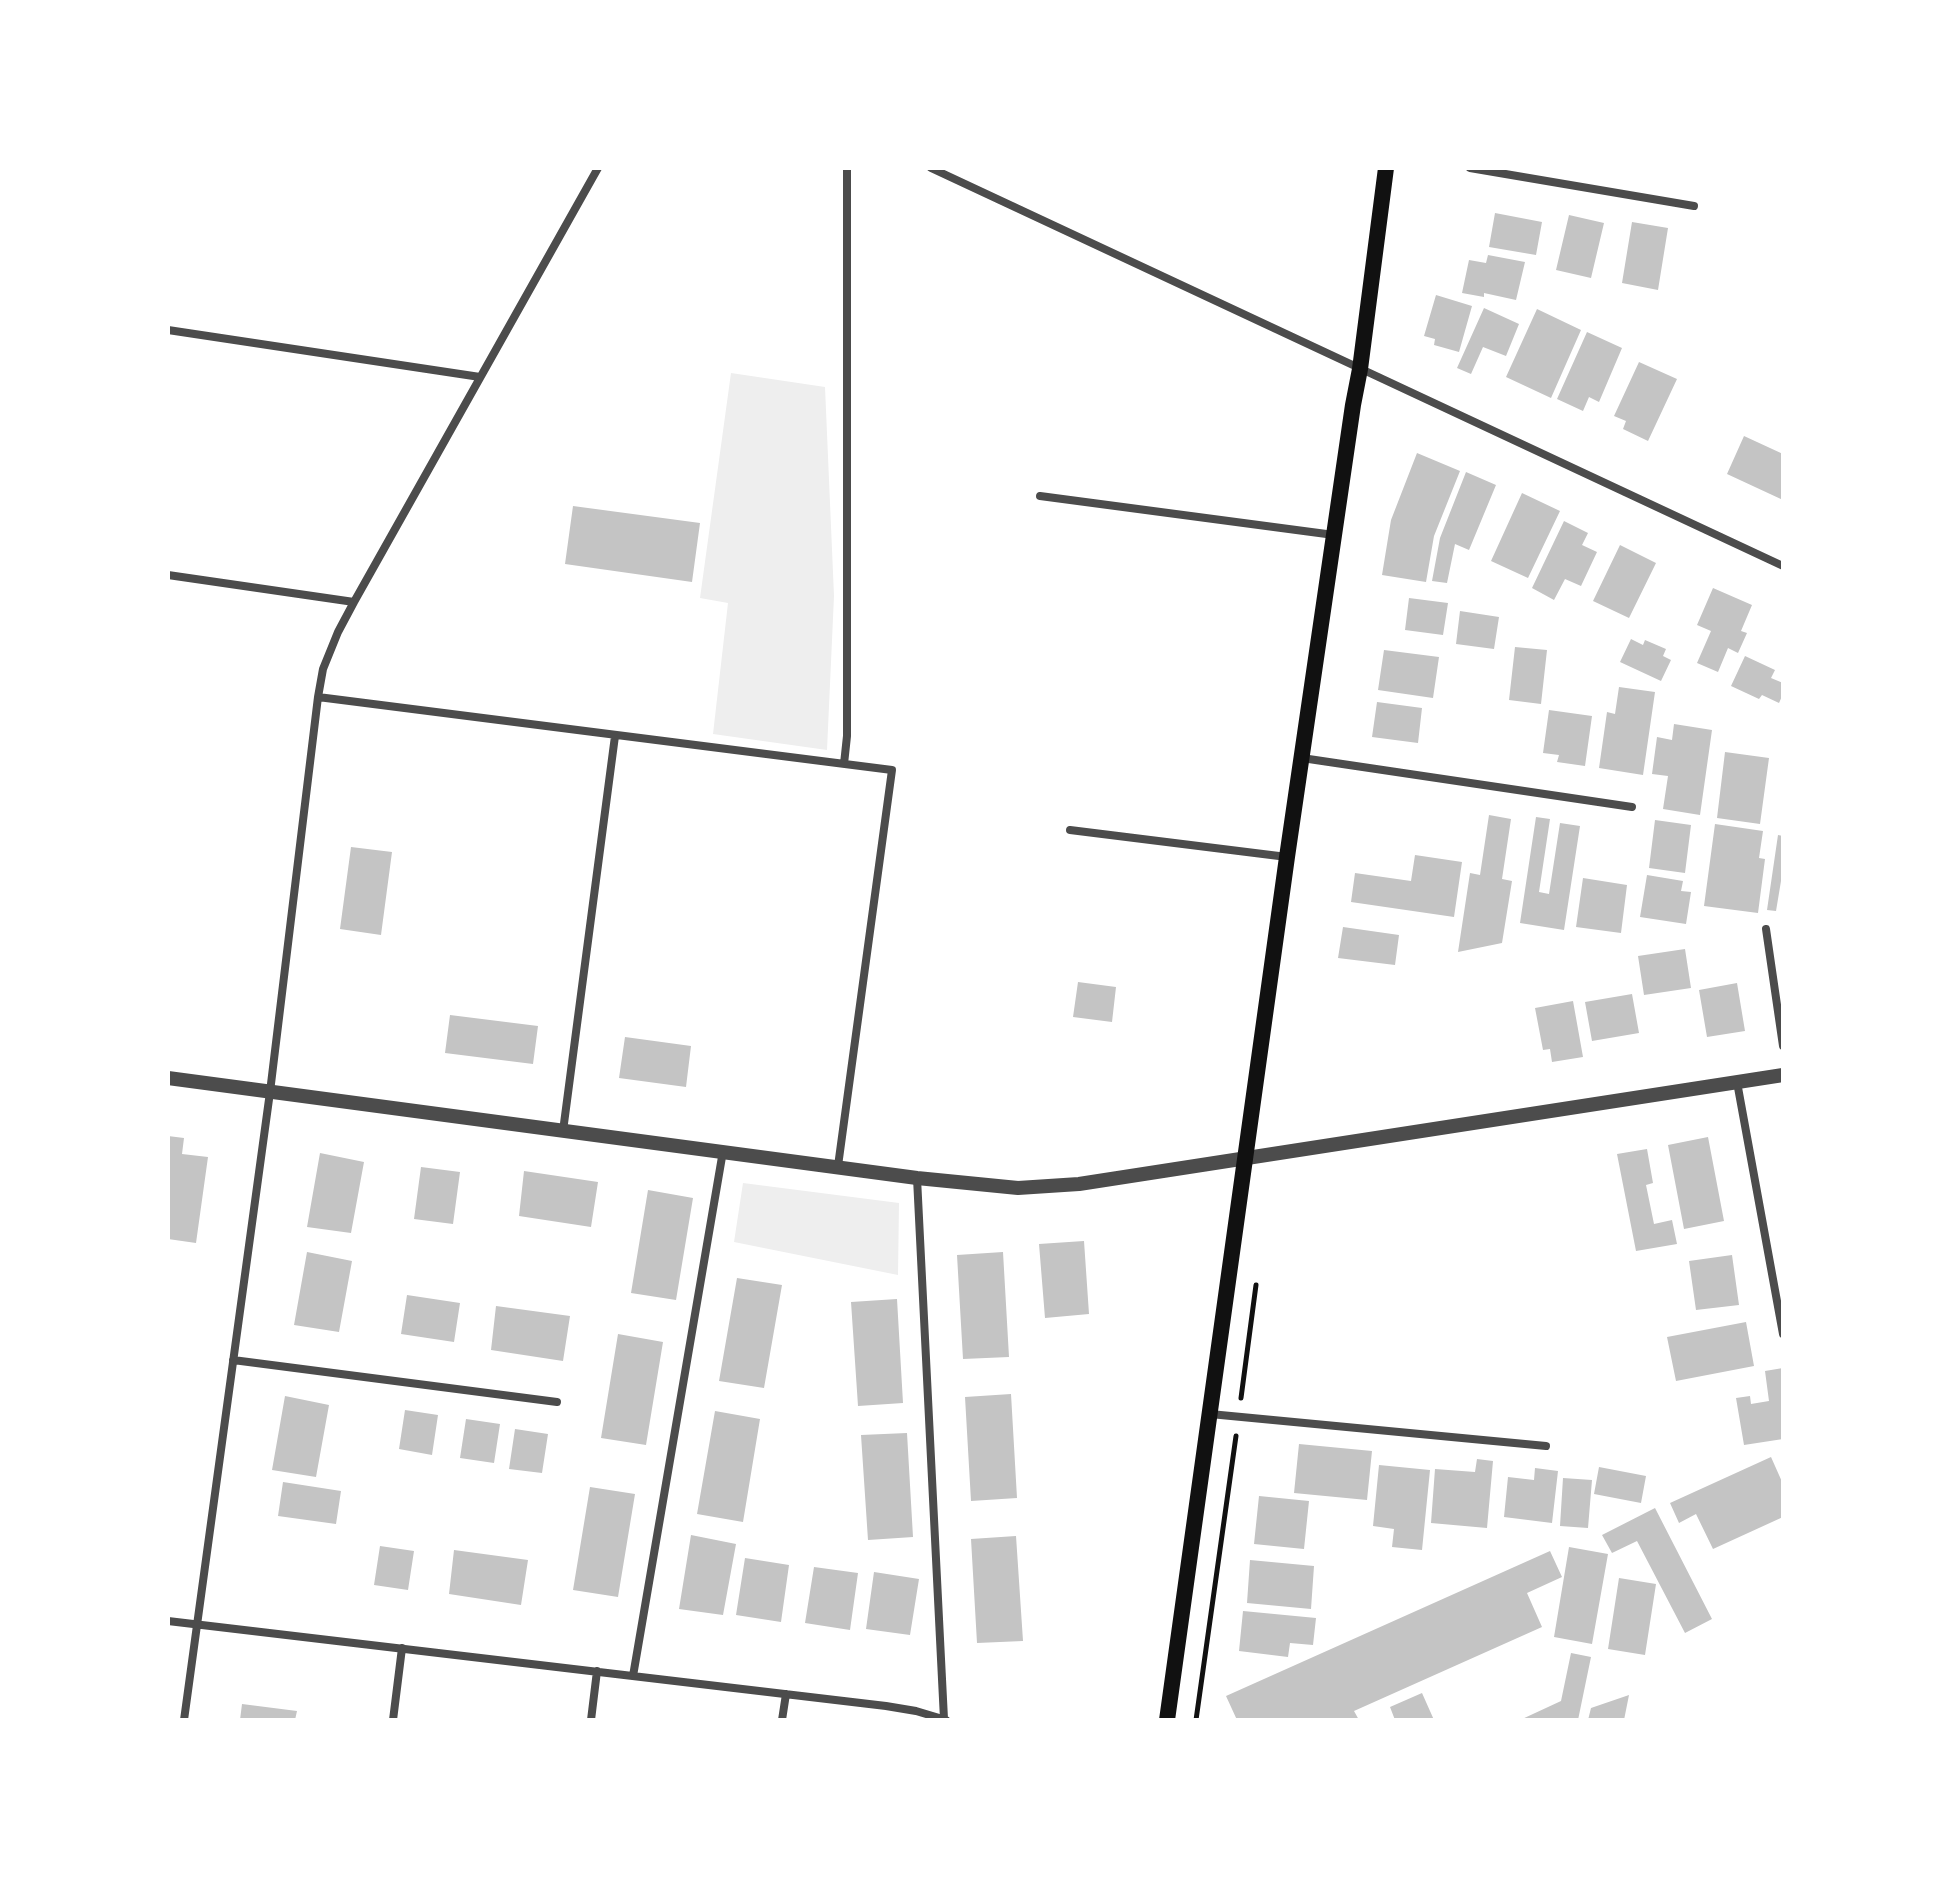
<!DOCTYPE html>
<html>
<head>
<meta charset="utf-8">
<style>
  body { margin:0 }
  #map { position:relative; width:1951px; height:1888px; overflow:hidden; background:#fff; font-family:"Times New Roman",serif }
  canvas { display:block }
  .frame { position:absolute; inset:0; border:170px solid #fff; pointer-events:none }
</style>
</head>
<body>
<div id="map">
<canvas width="1951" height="1888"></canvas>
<div class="frame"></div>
</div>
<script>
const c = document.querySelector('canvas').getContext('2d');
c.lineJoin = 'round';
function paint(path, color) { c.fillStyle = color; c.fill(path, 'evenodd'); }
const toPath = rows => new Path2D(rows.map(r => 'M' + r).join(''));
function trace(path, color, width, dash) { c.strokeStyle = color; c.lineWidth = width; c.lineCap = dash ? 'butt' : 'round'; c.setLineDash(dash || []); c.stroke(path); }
const green = toPath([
  [731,373,825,387,834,596,827,750,713,734,728,603,700,598],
  [743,1183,899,1203,898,1275,734,1242]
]);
const building = toPath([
  [1495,213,1542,222,1536,255,1489,247],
  [1569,215,1604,223,1591,278,1556,270],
  [1632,222,1668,228,1658,290,1622,283],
  [1488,255,1525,262,1516,300,1484,293,1484,297,1462,293,1469,260,1486,263],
  [1436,295,1472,306,1459,352,1434,345,1435,339,1424,336],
  [1484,308,1519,324,1506,356,1483,347,1471,374,1457,368],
  [1537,309,1581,330,1551,398,1506,377],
  [1587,332,1622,348,1599,402,1589,397,1583,411,1557,399],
  [1639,362,1677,379,1648,441,1623,429,1626,421,1614,416],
  [1744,436,1783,454,1783,500,1727,474],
  [1417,453,1460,471,1434,536,1426,582,1382,575,1391,520],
  [1466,472,1496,485,1469,550,1455,544,1447,583,1432,581,1440,538],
  [1522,493,1560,511,1528,578,1491,561],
  [573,506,700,523,692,582,565,564],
  [1564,521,1588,533,1582,545,1597,552,1581,586,1565,579,1554,600,1532,588],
  [1620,545,1656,563,1629,618,1593,601],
  [1713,588,1752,605,1741,631,1747,633,1738,653,1728,648,1718,672,1697,663,1711,631,1697,625],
  [1409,598,1448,603,1443,635,1405,630],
  [1460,611,1499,617,1494,649,1456,644],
  [1631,639,1643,645,1645,640,1666,649,1663,656,1671,660,1661,681,1620,662],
  [1515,647,1547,650,1541,704,1509,700],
  [1384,650,1439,657,1433,698,1378,690],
  [1745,656,1775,670,1771,678,1783,683,1783,694,1779,703,1762,695,1759,699,1731,686],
  [1619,687,1655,692,1643,775,1599,768,1607,712,1615,714],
  [1377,702,1422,708,1418,743,1372,737],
  [1549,710,1592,716,1585,766,1557,762,1559,755,1543,753],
  [1674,724,1712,730,1700,815,1663,809,1668,776,1652,774,1657,737,1672,740],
  [1725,752,1769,758,1760,824,1717,818],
  [1489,815,1511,819,1502,879,1512,881,1502,943,1458,952,1470,873,1480,875],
  [1536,817,1550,819,1539,892,1549,894,1560,823,1580,826,1564,930,1520,923],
  [1655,820,1691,825,1685,873,1649,868],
  [1715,824,1763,831,1759,858,1765,859,1758,913,1704,906],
  [1778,835,1783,836,1783,881,1781,881,1776,911,1767,910],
  [351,847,392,852,381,935,340,929],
  [1415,855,1462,862,1454,917,1351,902,1355,873,1411,881],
  [1647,875,1683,881,1681,891,1691,892,1686,924,1640,917],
  [1583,878,1627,885,1621,933,1576,927],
  [1343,927,1399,935,1395,965,1338,958],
  [1685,949,1691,988,1644,995,1638,956],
  [1078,982,1116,987,1112,1022,1073,1017],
  [1737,983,1745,1031,1707,1037,1699,990],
  [1632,994,1639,1033,1592,1041,1585,1002],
  [1573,1001,1583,1057,1552,1062,1550,1049,1543,1050,1535,1008],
  [450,1015,538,1026,533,1064,445,1053],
  [625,1037,691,1046,686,1087,619,1078],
  [168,1136,184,1138,182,1154,208,1157,196,1243,168,1239],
  [1708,1137,1724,1221,1684,1229,1668,1145],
  [1647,1149,1653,1183,1646,1185,1654,1224,1672,1220,1677,1244,1636,1251,1617,1154],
  [320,1153,364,1162,351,1233,307,1227],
  [421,1167,460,1172,453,1224,414,1219],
  [524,1171,598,1182,591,1227,519,1216],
  [648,1190,693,1198,676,1300,631,1293],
  [1084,1241,1089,1314,1045,1318,1039,1244],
  [307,1252,352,1261,339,1332,294,1325],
  [1003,1252,1009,1357,963,1359,957,1255],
  [1732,1255,1739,1305,1696,1310,1689,1261],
  [737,1278,782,1285,764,1388,719,1381],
  [407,1295,460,1303,454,1342,401,1334],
  [897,1299,903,1403,858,1406,851,1302],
  [496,1306,570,1316,563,1361,491,1350],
  [1746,1322,1754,1366,1676,1381,1667,1337],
  [618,1334,663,1342,646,1445,601,1438],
  [1783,1368,1783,1439,1744,1445,1736,1398,1750,1396,1751,1404,1769,1401,1765,1371],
  [1011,1394,1017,1498,971,1501,965,1397],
  [285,1396,329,1405,316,1477,272,1470],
  [405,1410,438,1415,432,1455,399,1449],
  [715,1411,760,1419,743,1522,697,1514],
  [466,1419,500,1424,494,1463,460,1458],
  [515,1429,548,1434,542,1473,509,1469],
  [907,1433,913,1537,868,1540,861,1435],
  [1299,1444,1372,1451,1367,1500,1294,1493],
  [1771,1457,1783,1484,1783,1517,1713,1549,1696,1514,1679,1523,1670,1503],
  [1477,1459,1493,1461,1487,1528,1431,1523,1435,1469,1475,1472],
  [1379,1465,1430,1470,1422,1550,1392,1547,1394,1529,1373,1526],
  [1599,1467,1646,1476,1641,1503,1594,1494],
  [1535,1468,1558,1471,1552,1523,1504,1517,1508,1477,1534,1480],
  [1563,1478,1592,1480,1588,1528,1560,1526],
  [283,1482,341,1491,336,1524,278,1516],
  [590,1487,635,1494,618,1597,573,1590],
  [1259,1496,1309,1501,1304,1549,1254,1544],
  [1655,1508,1712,1619,1685,1633,1637,1541,1612,1553,1602,1535],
  [691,1535,736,1544,723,1615,679,1609],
  [1016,1536,1023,1641,977,1643,971,1539],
  [380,1546,414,1551,408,1590,374,1585],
  [1569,1547,1608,1554,1592,1644,1554,1637],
  [454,1550,528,1560,521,1605,449,1594],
  [1550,1551,1562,1577,1527,1593,1542,1627,1354,1711,1359,1720,1237,1720,1226,1696],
  [745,1558,789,1565,781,1622,736,1615],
  [1250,1560,1314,1566,1311,1609,1247,1603],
  [814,1567,858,1573,850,1630,805,1623],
  [874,1572,919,1579,910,1635,866,1629],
  [1619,1578,1656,1584,1645,1655,1608,1649],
  [1243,1611,1316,1618,1313,1645,1290,1643,1288,1657,1239,1651],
  [1571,1653,1591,1657,1578,1720,1520,1720,1561,1701],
  [1422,1693,1434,1720,1395,1720,1390,1707],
  [1629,1695,1624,1720,1588,1720,1591,1708],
  [242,1704,297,1711,295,1720,240,1720]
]);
const path = toPath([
  [1241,1398,1256,1285],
  [1196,1720,1236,1436]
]);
const minor = toPath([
  [931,168,1783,566],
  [1470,168,1694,206],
  [168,330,480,377],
  [1040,496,1334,535],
  [168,575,354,602],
  [318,697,892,770,838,1166],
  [1302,758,1632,807],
  [844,764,847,736,847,168],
  [1070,830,1287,857],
  [1766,929,1783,1046],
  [1737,1082,1783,1334],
  [563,1131,615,736],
  [917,1178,944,1719],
  [233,1360,557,1402],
  [1210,1414,1546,1446],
  [168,1621,886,1706,916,1711,946,1720],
  [633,1676,723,1151],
  [184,1720,270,1092,318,697,323,669,338,632,354,602,598,168],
  [393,1720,402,1648],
  [591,1720,597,1671],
  [782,1720,786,1694]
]);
const tertiary = toPath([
  [168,1078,917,1178,1018,1188,1079,1184,1783,1075]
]);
const secondary = toPath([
  [1167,1720,1287,857,1353,405,1360,369,1386,168]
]);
paint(green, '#eee');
paint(building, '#c4c4c4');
trace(path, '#111', 5);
trace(minor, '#4c4c4c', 8);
trace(tertiary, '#4c4c4c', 14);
trace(secondary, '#111', 16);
</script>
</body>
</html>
